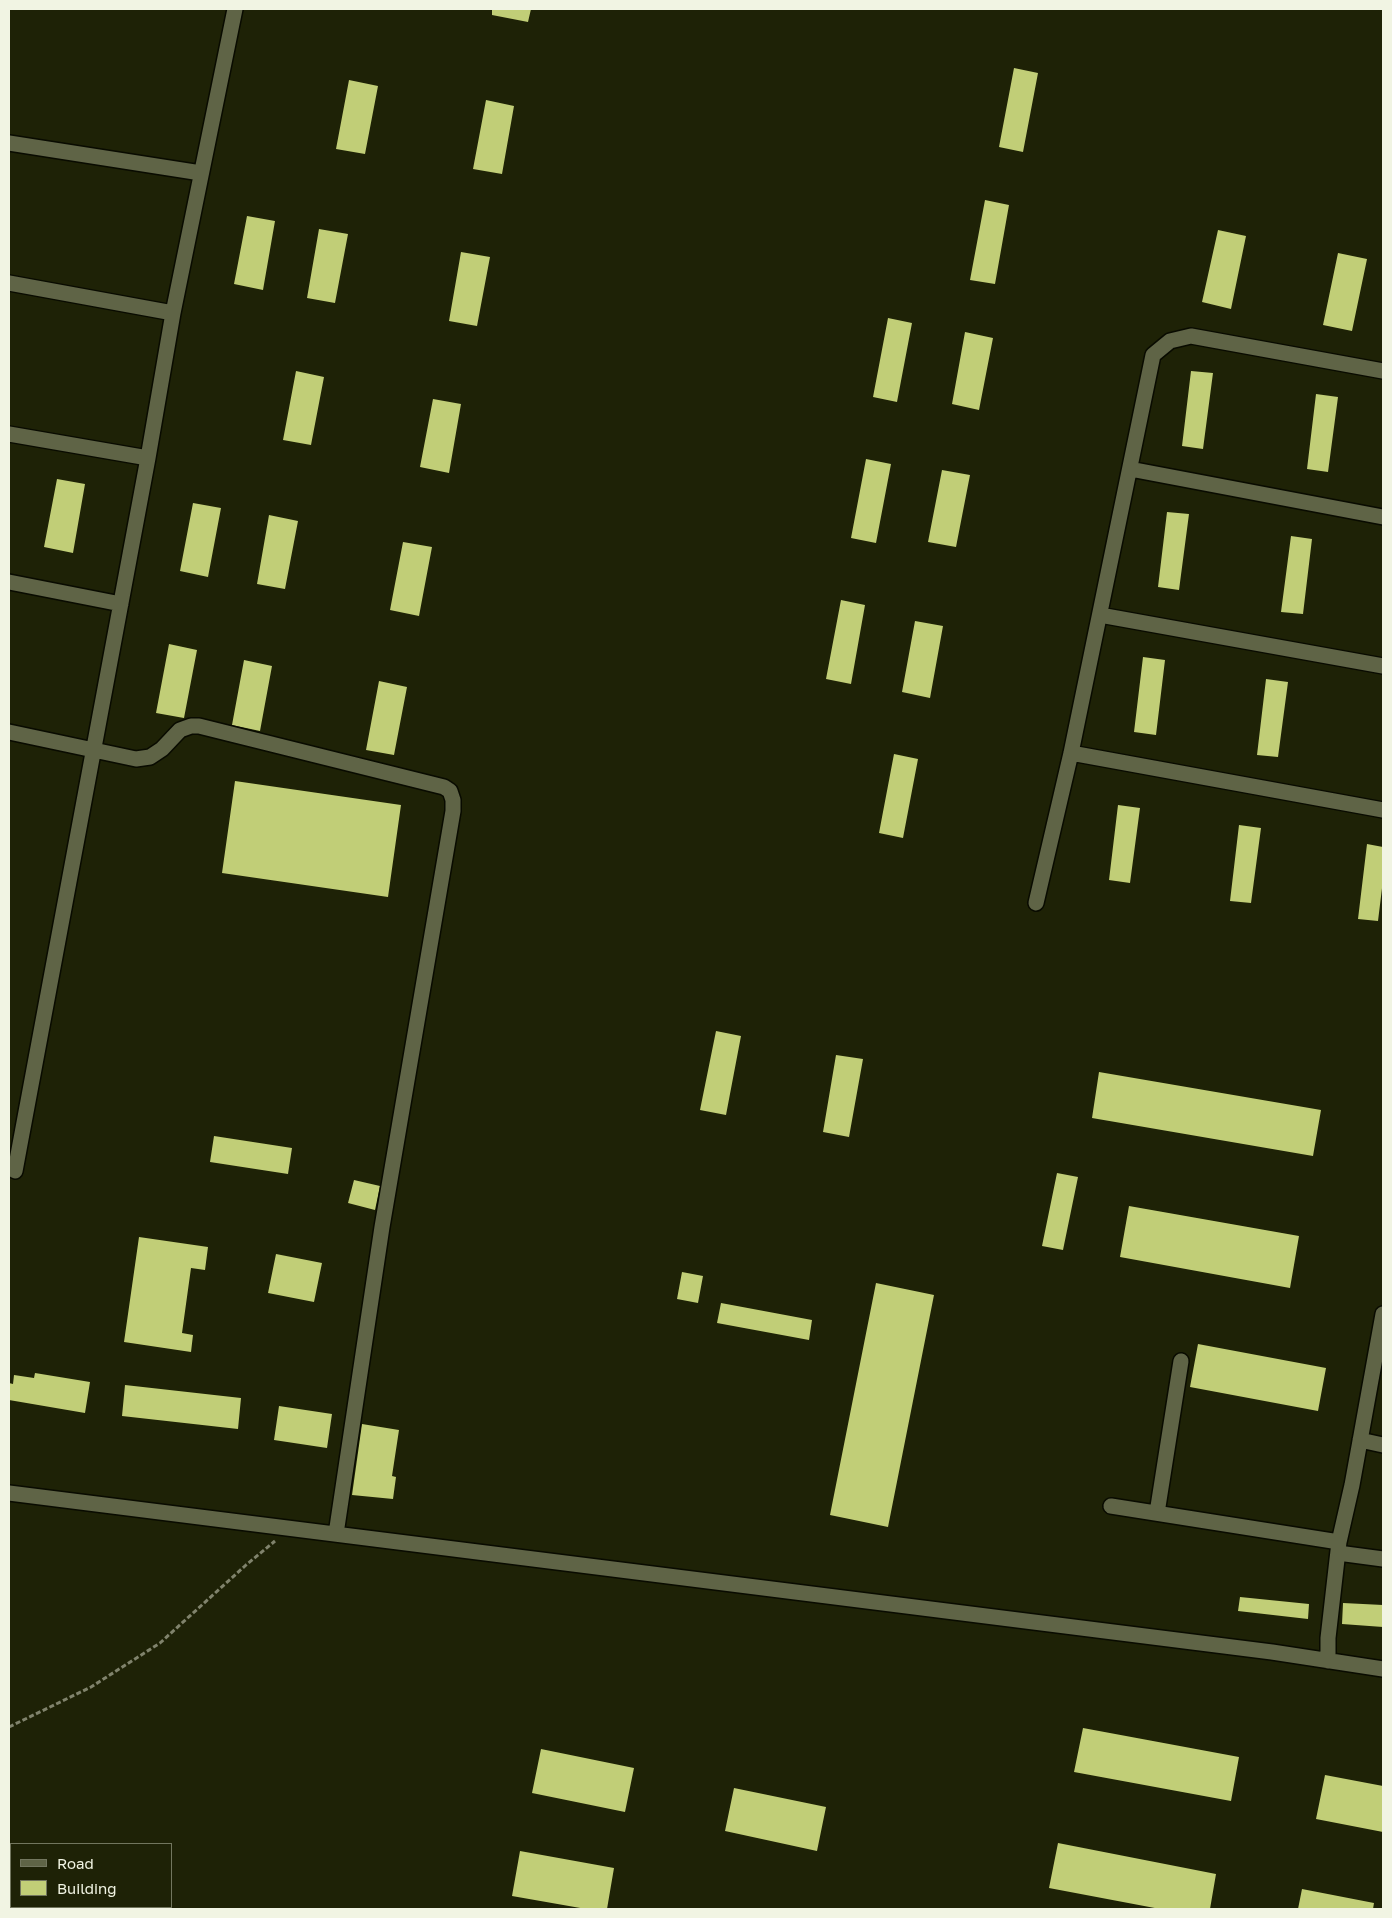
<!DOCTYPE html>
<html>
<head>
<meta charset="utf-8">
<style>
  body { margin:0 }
  #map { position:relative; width:1392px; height:1918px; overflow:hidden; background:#1e2206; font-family:"Golos Text",sans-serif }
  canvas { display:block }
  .frame { position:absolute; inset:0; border:10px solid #f1f4e3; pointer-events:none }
  .legend { position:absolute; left:10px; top:1843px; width:162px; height:65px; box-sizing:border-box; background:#1e2206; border:1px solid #72765e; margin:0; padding:6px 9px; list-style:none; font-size:15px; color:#f1f4e3 }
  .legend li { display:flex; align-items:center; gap:10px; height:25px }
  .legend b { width:25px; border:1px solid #72765e }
</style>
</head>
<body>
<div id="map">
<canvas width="1392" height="1918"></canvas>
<div class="frame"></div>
<ul class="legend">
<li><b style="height:6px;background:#5f6446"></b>Road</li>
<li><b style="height:14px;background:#c1ce77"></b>Building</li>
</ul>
</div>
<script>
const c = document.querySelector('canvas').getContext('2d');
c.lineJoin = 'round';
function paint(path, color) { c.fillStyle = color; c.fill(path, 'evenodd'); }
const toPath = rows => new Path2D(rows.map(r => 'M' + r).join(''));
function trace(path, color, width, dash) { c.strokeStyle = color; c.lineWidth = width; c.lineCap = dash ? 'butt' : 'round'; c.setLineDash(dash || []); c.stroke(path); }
const building = toPath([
  [492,9,531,9,528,22,492,15],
  [1014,68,1038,73,1023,152,999,147],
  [349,80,378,86,365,154,336,149],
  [486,100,514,106,502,174,473,169],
  [985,200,1009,205,995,284,970,280],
  [247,216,275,221,263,290,234,284],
  [319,229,348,234,335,303,307,298],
  [1218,230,1246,236,1231,309,1202,302],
  [461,252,490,257,477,326,449,321],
  [1338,253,1367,259,1352,331,1323,325],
  [888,318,912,323,897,402,873,397],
  [965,332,993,338,979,410,952,404],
  [296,371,324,377,311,445,283,440],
  [1191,371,1213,373,1203,449,1182,446],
  [1316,394,1338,397,1328,472,1307,469],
  [433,399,461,404,449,473,420,467],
  [866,459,891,464,876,543,851,538],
  [942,470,970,475,956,547,928,542],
  [57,479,85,484,73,553,44,547],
  [193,503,221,508,208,577,180,571],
  [1167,512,1189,514,1179,590,1158,587],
  [269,515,298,521,285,589,257,584],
  [1291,536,1312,539,1303,614,1281,612],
  [403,542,432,547,419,616,390,610],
  [841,600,865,605,851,684,826,679],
  [915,621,943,626,930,698,902,692],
  [169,644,197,650,184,718,156,713],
  [1143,657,1165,660,1156,735,1134,732],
  [244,660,272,666,260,731,232,725],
  [1266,679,1288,682,1278,757,1257,755],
  [379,681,407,687,394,755,366,750],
  [894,754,918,759,903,838,879,833],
  [235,781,401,805,388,897,222,873],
  [1118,805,1140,808,1130,883,1109,880],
  [1239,825,1261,828,1251,903,1230,901],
  [1367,844,1383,847,1383,880,1378,921,1358,919],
  [716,1031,741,1036,726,1115,700,1110],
  [836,1055,863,1059,849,1137,823,1132],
  [1099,1072,1321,1110,1313,1156,1092,1118],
  [214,1136,292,1148,288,1174,210,1162],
  [1057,1173,1078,1177,1063,1250,1042,1246],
  [354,1180,380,1186,375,1210,348,1203],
  [1129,1206,1299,1236,1290,1288,1120,1257],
  [139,1237,208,1247,205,1270,191,1268,182,1333,193,1335,191,1352,124,1342],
  [276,1254,322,1263,314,1302,268,1293],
  [682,1272,703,1276,698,1303,677,1299],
  [876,1283,934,1295,888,1527,830,1515],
  [721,1303,812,1320,809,1340,717,1323],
  [1198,1344,1326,1368,1318,1411,1190,1387],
  [35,1373,90,1382,85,1413,9,1400,9,1383,13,1384,14,1375,34,1378],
  [125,1385,241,1398,238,1429,122,1416],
  [279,1406,332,1414,327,1448,274,1440],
  [362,1424,399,1430,392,1476,396,1477,393,1499,352,1495],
  [1240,1597,1309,1604,1308,1619,1238,1611],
  [1343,1603,1383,1605,1383,1627,1342,1624],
  [1083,1728,1239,1757,1231,1801,1074,1772],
  [541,1749,634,1768,625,1812,532,1793],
  [1325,1775,1383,1786,1383,1832,1316,1819],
  [734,1788,826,1807,817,1851,725,1831],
  [1058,1843,1216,1874,1210,1909,1160,1909,1049,1888],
  [520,1851,614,1868,607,1909,586,1909,512,1896],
  [1302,1889,1374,1903,1373,1909,1298,1909]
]);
const path = toPath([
  [9,1727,91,1687,160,1643,246,1565,275,1541]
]);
const minor = toPath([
  [9,143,201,173],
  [9,283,173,313],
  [9,434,148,458],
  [1130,469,1383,517],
  [9,582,121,604],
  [1100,615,1383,666],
  [9,732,136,759,150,757,162,749,180,730,191,726,199,726,444,787,450,791,453,800,453,811,382,1227,336,1534],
  [1071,753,1383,810],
  [1036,903,1071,753,1153,355,1170,341,1191,336,1383,371],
  [15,1171,148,458,173,313,235,9],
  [1360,1440,1383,1445],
  [9,1493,1272,1652,1383,1669],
  [1111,1506,1339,1542],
  [1157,1513,1181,1361],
  [1338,1553,1383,1559],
  [1328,1661,1328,1638,1339,1542,1352,1485,1383,1314]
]);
paint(building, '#c1ce77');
trace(minor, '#090b00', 18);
trace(path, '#80836c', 3, [5, 2.5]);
trace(minor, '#5f6446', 15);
</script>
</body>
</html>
